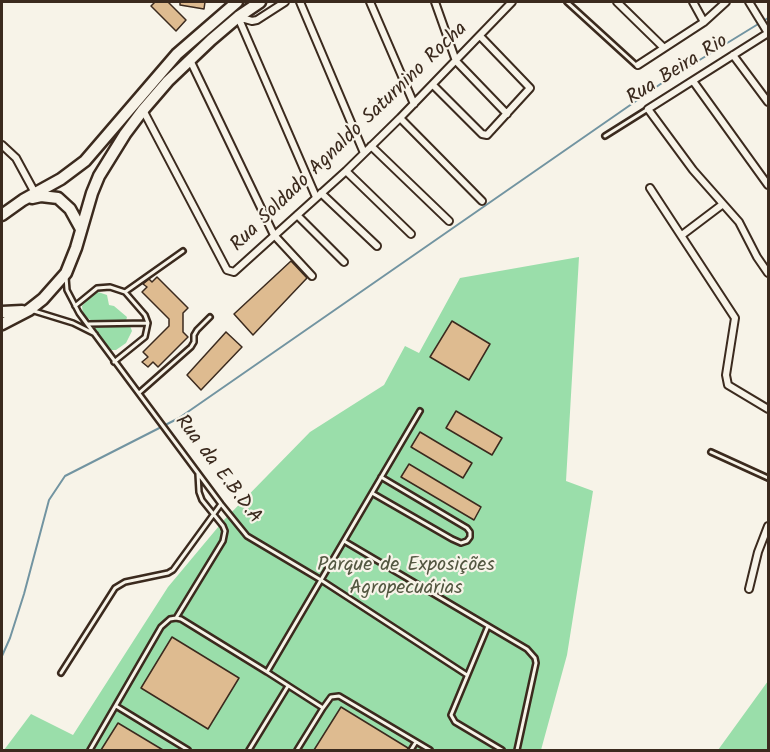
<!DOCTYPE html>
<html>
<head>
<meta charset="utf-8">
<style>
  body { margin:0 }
  #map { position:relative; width:770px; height:752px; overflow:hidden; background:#f7f3e8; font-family:Kalam,sans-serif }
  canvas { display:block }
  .frame { position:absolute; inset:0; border:3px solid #3b2a1e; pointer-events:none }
</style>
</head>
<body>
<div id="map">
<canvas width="770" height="752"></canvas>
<div class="frame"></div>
</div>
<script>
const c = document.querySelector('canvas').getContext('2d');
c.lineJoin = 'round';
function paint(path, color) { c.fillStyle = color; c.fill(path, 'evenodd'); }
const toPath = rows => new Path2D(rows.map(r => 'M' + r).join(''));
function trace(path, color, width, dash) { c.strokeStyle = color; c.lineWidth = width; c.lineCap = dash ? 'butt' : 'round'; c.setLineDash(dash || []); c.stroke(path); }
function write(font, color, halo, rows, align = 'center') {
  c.font = font + ' Kalam,sans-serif'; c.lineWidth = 4.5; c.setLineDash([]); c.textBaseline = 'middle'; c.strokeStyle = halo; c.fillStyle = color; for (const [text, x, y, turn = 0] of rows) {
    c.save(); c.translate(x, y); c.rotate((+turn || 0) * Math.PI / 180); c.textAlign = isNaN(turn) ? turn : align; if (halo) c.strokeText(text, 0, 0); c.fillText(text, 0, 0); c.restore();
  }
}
const green = toPath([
  [579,257,566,481,593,491,567,655,541,750,4,750,31,714,73,735,168,587,224,520,310,432,384,385,405,346,419,353,460,278],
  [95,291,107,295,109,305,114,306,127,317,126,321,92,321,83,315,82,306],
  [103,325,130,326,132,331,126,343,116,350,111,350,94,328],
  [768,681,768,750,718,750]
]);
const stream = toPath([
  [2,656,10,638,24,594,49,500,65,476,179,418,662,83,768,18]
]);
const building = toPath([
  [155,2,168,2,186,20,176,31,151,6,155,2],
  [180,2,205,2,204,9,180,5,180,2],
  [291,261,307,278,253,335,234,314,291,261],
  [157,277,188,308,183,313,183,332,188,337,158,367,153,362,148,367,142,362,148,357,143,352,169,326,169,319,142,292,147,287,143,284,149,279,152,282,157,277],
  [452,321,490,344,469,380,430,357,452,321],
  [226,332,242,347,201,390,187,375,226,332],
  [456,411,502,438,492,455,446,428,456,411],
  [420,432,472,463,463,478,411,447,420,432],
  [409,464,481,507,474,520,401,477,409,464],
  [172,637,239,678,208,729,141,688,172,637],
  [341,707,408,748,407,750,314,750,341,707],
  [118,723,163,750,101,750,118,723]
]);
const lane = toPath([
  [567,2,636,65],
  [605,136,648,109],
  [66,277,67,290,79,313,221,504,247,536,321,580,467,675],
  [125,292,183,251],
  [75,306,97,288,110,287,125,292,145,315,148,323,145,337,114,362],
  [34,311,73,323,95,334],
  [88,324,148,323],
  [139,393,191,347,194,342,194,335,197,330,210,317],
  [711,452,768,478],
  [372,493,452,539,461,543,467,541,470,537,470,532,467,528,381,477],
  [344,541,488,626,451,715,455,722,502,750],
  [176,618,223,541,225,531,223,526,202,500,199,492,198,474],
  [488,626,527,649,535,658,536,663,517,750],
  [267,672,323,708,331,697,339,696,430,750],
  [61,673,115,588,125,582,168,573,173,570,221,504],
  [116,706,188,750],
  [90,750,161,627,170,619,176,618,181,619,267,672,420,411],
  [249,750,288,686],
  [297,750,323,708],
  [411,750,416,742]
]);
const street = toPath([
  [300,2,364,153],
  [370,2,414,104],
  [435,2,456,61,507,114],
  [617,2,663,47],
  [693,2,704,22],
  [749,2,768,33],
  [238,17,316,197],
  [238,17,252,21,257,20,285,2],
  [768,33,648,109,693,170,739,222,757,257,768,273],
  [733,55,768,102],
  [190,60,274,235,312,276],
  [638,65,704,22,726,2],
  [693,81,768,185],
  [433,85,482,134,487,135,530,88,480,36],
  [143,110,227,270,234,272,346,171,400,118,512,2],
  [400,118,482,201],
  [2,145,16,158,35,193],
  [371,146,449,221],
  [346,171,411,234],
  [650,188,735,318,726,375,728,385,768,409],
  [321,193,377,246],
  [297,215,344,262],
  [682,235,723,204],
  [749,589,758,552,768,526]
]);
const primary = toPath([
  [32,198,41,196,58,198,70,209,81,229],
  [2,215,23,200,61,179,85,161,177,54,237,2],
  [2,312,22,311],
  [2,324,29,310,43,299,66,273,76,248,92,193,99,176,125,134,143,110,168,81,211,40,238,17,260,2]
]);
const streetNames = [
  ["Rua Beira Rio",678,71,-32],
  ["Rua Soldado Agnaldo Saturnino Rocha",350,138,-44],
  ["Rua da E.B.D.A",217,470,53]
];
const parkNames = [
  ["Parque de Exposições",406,567],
  ["Agropecuárias",406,590]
];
paint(green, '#9adeaa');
trace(stream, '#7294a1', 2);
paint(building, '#debb90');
trace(building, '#3b2a1e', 1.5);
trace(lane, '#3b2a1e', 8);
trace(street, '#3b2a1e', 10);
trace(primary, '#3b2a1e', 15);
trace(lane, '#f7f3e8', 3);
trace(street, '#f7f3e8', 6);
trace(primary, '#f7f3e8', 10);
write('20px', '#3b2a1e', '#f7f3e8', streetNames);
write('20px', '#535741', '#f7f3e8', parkNames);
</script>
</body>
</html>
